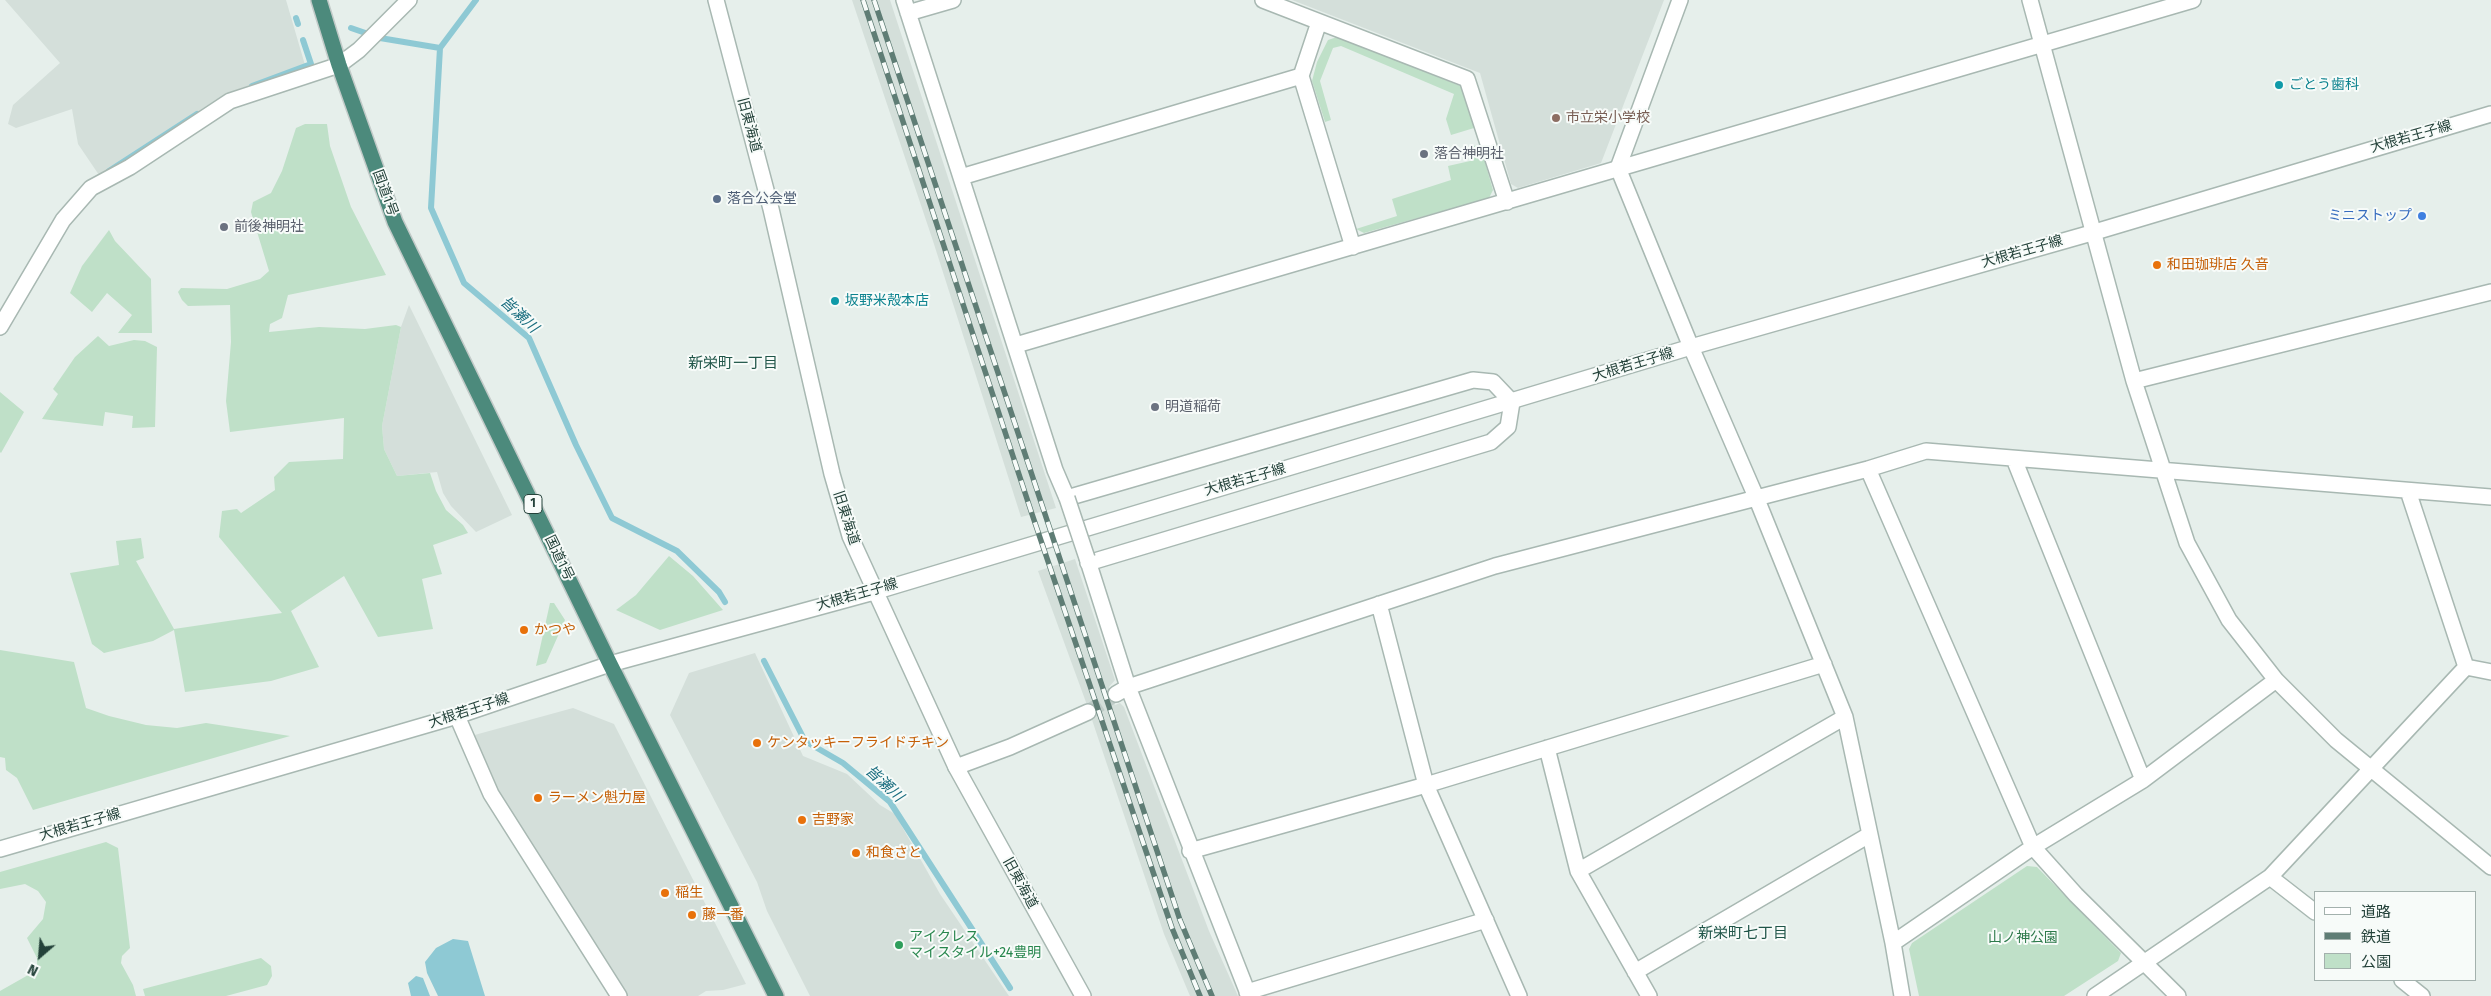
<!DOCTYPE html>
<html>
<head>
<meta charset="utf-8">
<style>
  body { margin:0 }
  #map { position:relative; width:2491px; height:996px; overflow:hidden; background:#e6efeb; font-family:"Fira Sans","Noto Sans JP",sans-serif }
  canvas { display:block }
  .legend { position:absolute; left:2314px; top:891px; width:162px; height:90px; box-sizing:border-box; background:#f7fbf9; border:1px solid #a3b1ad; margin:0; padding:6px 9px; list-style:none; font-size:15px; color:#24423a }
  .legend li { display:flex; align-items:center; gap:10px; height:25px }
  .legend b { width:25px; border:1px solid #a3b1ad }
  .north { position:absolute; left:15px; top:931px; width:50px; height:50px; -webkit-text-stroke:4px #f7fbf9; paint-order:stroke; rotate:207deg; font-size:14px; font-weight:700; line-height:20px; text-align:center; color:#24423a }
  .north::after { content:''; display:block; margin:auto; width:18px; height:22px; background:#24423a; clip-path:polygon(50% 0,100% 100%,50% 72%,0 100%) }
</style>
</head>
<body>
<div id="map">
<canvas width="2491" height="996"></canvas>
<ul class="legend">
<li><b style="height:6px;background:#fff"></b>道路</li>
<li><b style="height:6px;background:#5f7d75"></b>鉄道</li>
<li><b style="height:14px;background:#bfe0c8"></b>公園</li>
</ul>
<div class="north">N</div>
</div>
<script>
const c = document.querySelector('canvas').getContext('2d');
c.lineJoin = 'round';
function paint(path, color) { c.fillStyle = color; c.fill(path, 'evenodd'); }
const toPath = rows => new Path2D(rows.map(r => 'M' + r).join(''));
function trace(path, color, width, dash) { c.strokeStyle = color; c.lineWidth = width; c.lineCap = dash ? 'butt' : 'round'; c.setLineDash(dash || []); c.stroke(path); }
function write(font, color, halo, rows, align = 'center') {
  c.font = font + ' "Fira Sans","Noto Sans JP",sans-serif'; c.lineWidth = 4; c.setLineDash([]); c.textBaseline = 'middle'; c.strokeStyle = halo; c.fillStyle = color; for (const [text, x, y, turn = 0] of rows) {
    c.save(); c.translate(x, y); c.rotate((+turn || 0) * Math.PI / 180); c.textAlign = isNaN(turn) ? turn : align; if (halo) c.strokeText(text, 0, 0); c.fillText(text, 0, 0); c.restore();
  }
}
const built = toPath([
  [5,0,286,0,305,65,225,94,99,175,78,144,72,109,16,128,8,124,13,105,60,63],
  [852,0,890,0,1056,508,1021,517,933,241],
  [1292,0,1664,0,1601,163,1518,188,1511,184,1480,73],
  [409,305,512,515,476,532,451,506,443,493,437,472,397,476,384,449,382,426,401,327],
  [1075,559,1115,680,1109,687,1115,705,1120,703,1124,707,1209,931,1238,996,1190,996,1164,934,1087,705,1038,571],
  [755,653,803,756,847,774,880,805,895,814,940,894,1009,996,810,996,767,911,757,882,670,715,689,673],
  [573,708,614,724,746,984,723,990,706,991,698,996,626,996,496,793,471,736]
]);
const green = toPath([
  [1337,37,1463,87,1474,128,1451,135,1446,119,1454,94,1341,46,1333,48,1320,81,1331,120,1325,122,1312,81,1317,62,1328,40],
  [305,124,327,124,330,146,351,207,386,275,288,295,282,318,270,324,269,332,319,327,365,329,396,325,401,327,382,426,384,449,397,476,430,473,436,491,446,510,463,525,468,533,433,545,442,574,422,579,433,629,378,637,344,576,291,611,319,667,271,681,185,692,174,630,153,641,104,653,92,644,70,573,119,565,116,541,141,538,144,558,136,561,174,629,282,613,219,537,222,511,237,509,241,513,275,490,274,477,289,462,343,459,344,418,230,432,226,401,231,342,230,305,188,306,182,300,178,292,181,288,227,289,260,279,269,271,251,212,253,202,271,193,282,171,296,128],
  [1480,145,1493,190,1489,198,1364,233,1356,229,1397,216,1392,199,1451,180,1448,166,1470,161,1469,156,1475,155,1472,146],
  [109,230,115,241,151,279,152,333,118,333,132,315,107,293,92,312,70,293,82,266],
  [98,336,109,346,134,340,145,341,157,347,155,427,132,428,133,416,105,412,103,426,42,419,58,394,53,389,75,357],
  [0,392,24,412,1,453,0,452],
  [669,556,693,576,723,610,660,630,616,610,636,595],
  [550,603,554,603,565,620,546,663,536,666],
  [0,650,74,662,86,708,109,716,146,725,177,728,206,723,290,736,33,810,17,778,6,770,5,758,0,757],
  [106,842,118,848,130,948,122,956,121,963,133,985,136,996,0,996,0,991,37,970,37,958,27,938,43,919,46,902,38,891,25,884,0,889,0,872],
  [2027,866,2037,867,2121,953,2118,961,2064,996,1919,996,1909,949,1912,943],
  [261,958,271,966,272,976,267,985,226,996,145,996,143,989]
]);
const water = toPath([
  [453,939,468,941,485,996,438,996,427,973,425,962,436,948],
  [416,976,423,978,430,996,411,996,408,983]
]);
const stream = toPath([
  [476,0,440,48,431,208,464,283,529,338,576,445,612,518,677,551,719,592,725,602],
  [296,18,298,24],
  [351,28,380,38,440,48],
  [252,86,311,64,303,40],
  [109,171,197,114],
  [764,661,805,741,843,763,890,802,1010,988]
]);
const minorTunnel = toPath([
  [1088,712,1116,694]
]);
const minor = toPath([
  [904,0,1055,470,1067,498,1473,380,1493,382,1512,402,1508,427,1491,442,1088,563],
  [1263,0,1467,79,1507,202],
  [2030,0,2134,381,2187,543,2229,620,2276,680,2336,740,2491,867],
  [908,13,953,0],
  [1319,22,1301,76,1353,247],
  [961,177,1301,76],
  [0,327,63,220,91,188,130,167,230,101,339,65,359,50,409,0],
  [1016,345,2193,0],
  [1691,347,1756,497,1845,717,1893,943,1902,996],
  [2134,381,2491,292],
  [2014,459,2143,780],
  [1868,469,2033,847,2076,895,2178,996],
  [1087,558,1128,687,1249,996],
  [1379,604,1426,785,1519,996],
  [2466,667,2491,672],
  [1116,694,1128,687,1495,566,1868,469,1926,451,2491,497],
  [457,716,491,794,619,996],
  [1547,748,1578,871,1649,996],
  [956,767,1010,747,1088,712],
  [1190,851,1426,785,1824,664],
  [1578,871,1845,717],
  [2270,877,2315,912],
  [1893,943,2033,847,2143,780,2276,680],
  [1635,972,1869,835],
  [2402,980,2422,996],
  [1247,992,1486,920],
  [2095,996,2270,877,2466,667,2408,491]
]);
const tertiary = toPath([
  [716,0,771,209,832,474,850,536,956,767,1083,996],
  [1680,0,1618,168,1691,347],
  [0,849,457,716,610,664,874,592,1691,347,2095,232,2491,114]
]);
const trunk = toPath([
  [319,0,339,65,395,222,610,664,776,996]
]);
const rail = toPath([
  [863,0,1032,514,1172,928,1200,996],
  [874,0,1180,920,1212,996]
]);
const minorBridge = toPath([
  [1067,498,1087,558]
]);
const markers = [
  [2279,85,5,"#0f9aa8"],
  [1556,118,5,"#8d6e63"],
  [1424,154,5,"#6b7280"],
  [717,199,5,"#5c6f8a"],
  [2422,216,5,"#3f7fe0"],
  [224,227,5,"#6b7280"],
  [2157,265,5,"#e8710a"],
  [835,301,5,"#0f9aa8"],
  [1155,407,5,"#6b7280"],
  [524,630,5,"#e8710a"],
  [757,743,5,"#e8710a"],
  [538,798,5,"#e8710a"],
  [802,820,5,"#e8710a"],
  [856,853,5,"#e8710a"],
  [665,893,5,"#e8710a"],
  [692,915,5,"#e8710a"],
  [899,945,5,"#2e9e5b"]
];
const shields = [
  [533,504,18]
];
const shieldNames = [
  ["1",533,504]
];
const cultureNames = [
  ["ごとう歯科",2289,85],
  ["坂野米殻本店",845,301]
];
const educationNames = [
  ["市立栄小学校",1566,118]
];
const streetNames = [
  ["旧東海道",749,125,75],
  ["大根若王子線",2411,137,-16],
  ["国道1号",385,193,70],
  ["大根若王子線",2022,252,-16],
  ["大根若王子線",1633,365,-17],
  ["大根若王子線",1245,480,-16],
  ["旧東海道",846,518,72],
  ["国道1号",559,558,64],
  ["大根若王子線",857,595,-16],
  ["大根若王子線",469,711,-18],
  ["大根若王子線",80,825,-16],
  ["旧東海道",1020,883,61]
];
const worshipNames = [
  ["落合神明社",1434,154],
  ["前後神明社",234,227],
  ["明道稲荷",1165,407]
];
const serviceNames = [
  ["落合公会堂",727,199]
];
const shopNames = [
  ["ミニストップ",2412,216]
];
const foodNames = [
  ["和田珈琲店 久音",2167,265],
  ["かつや",534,630],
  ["ケンタッキーフライドチキン",767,743],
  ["ラーメン魁力屋",548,798],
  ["吉野家",812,820],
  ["和食さと",866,853],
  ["稲生",675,893],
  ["藤一番",702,915]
];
const leisureNames = [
  ["アイクレス",909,937],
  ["マイスタイル+24豊明",909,953]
];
const parkNames = [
  ["山ノ神公園",2023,938]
];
const waterNames = [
  ["皆瀬川",519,315,43],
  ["皆瀬川",884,784,43]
];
const neighbourhoodNames = [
  ["新栄町一丁目",733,364],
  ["新栄町七丁目",1743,934]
];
paint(built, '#d4dfda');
paint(green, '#bfe0c8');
paint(water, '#8ec9d4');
trace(stream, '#8ec9d4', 6);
trace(minorTunnel, '#bfccc8', 15, [15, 8]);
trace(minor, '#a8b8b2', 18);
trace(tertiary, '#a8b8b2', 18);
trace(trunk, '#c2cac8', 18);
trace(minor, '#fff', 15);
trace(tertiary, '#fff', 15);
trace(trunk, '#4c8a7c', 15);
trace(rail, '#5f7d75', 5.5);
trace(rail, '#f7fbf9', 4, [11]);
trace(minorBridge, '#a8b8b2', 18, []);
trace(minorBridge, '#fff', 15);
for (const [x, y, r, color] of markers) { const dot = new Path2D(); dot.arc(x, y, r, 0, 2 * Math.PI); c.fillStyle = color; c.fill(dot); trace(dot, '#f7fbf9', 2); }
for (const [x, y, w] of shields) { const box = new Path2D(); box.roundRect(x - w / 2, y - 9.5, w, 19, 4); c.fillStyle = '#f7fbf9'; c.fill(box); trace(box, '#24423a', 1); }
write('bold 12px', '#24423a', null, shieldNames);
write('14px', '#0d838f', '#f7fbf9', cultureNames, 'left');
write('14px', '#785e54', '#f7fbf9', educationNames, 'left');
write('14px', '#24423a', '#f7fbf9', streetNames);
write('14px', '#5b616d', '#f7fbf9', worshipNames, 'left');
write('14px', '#4e5e75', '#f7fbf9', serviceNames, 'left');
write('14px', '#366cbe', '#f7fbf9', shopNames, 'right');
write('14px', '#c56008', '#f7fbf9', foodNames, 'left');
write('14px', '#27864d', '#f7fbf9', leisureNames, 'left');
write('14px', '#2d7a4b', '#f7fbf9', parkNames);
write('italic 15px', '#1c6f80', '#f7fbf9', waterNames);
write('15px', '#1f5548', '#f7fbf9', neighbourhoodNames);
</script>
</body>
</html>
